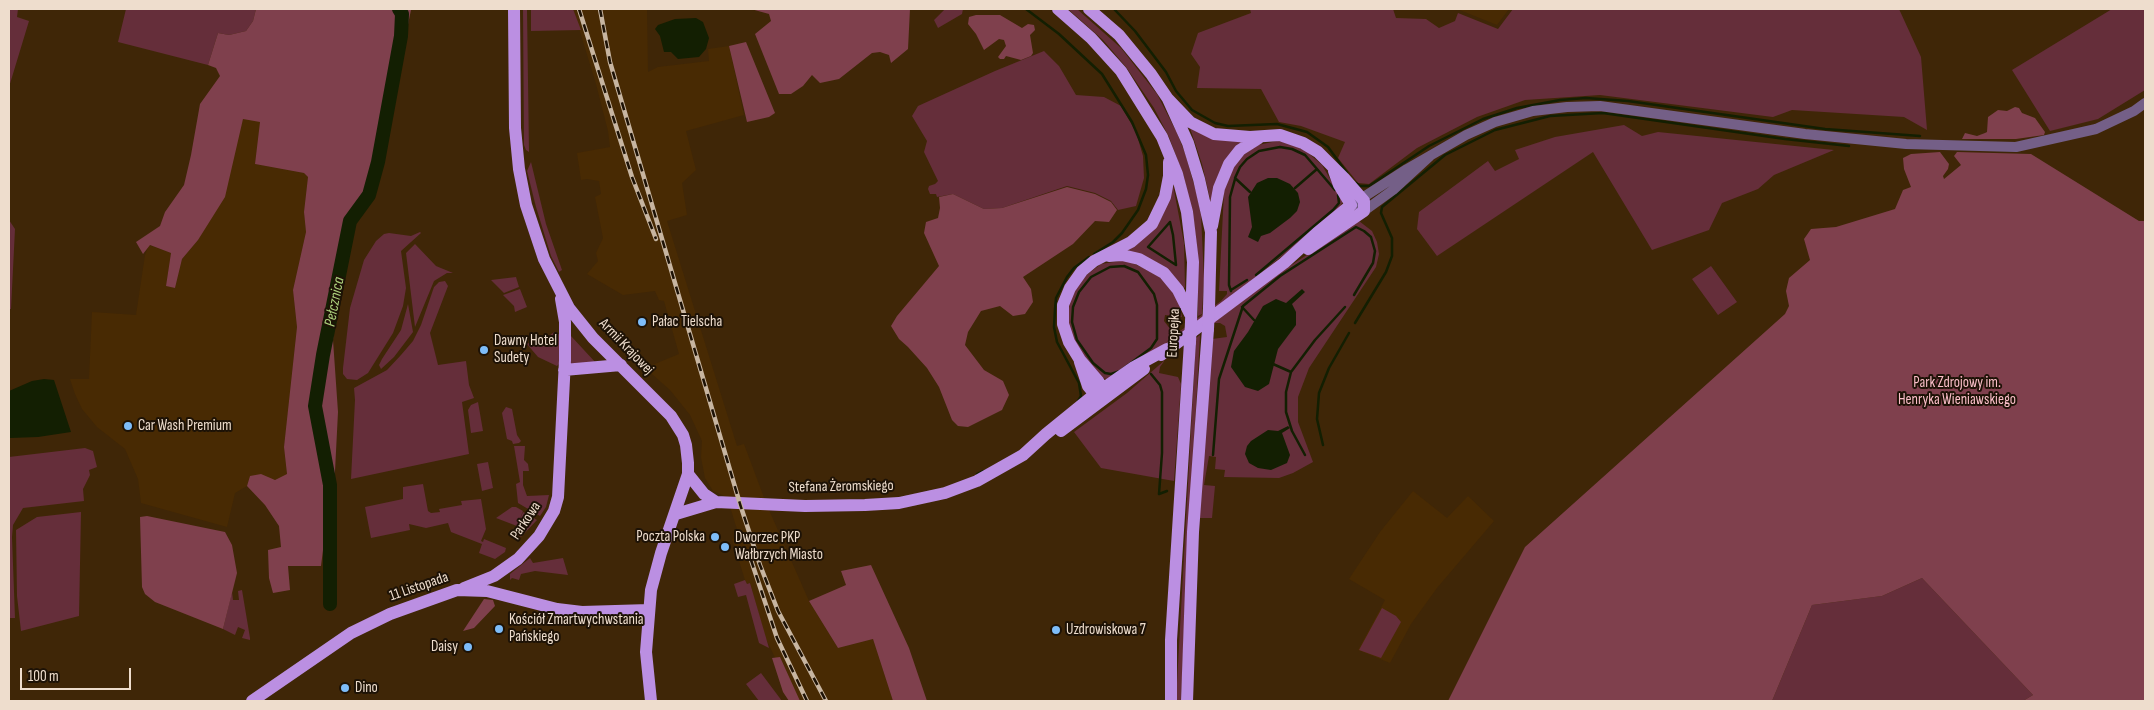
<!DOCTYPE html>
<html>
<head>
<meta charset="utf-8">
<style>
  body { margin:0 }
  #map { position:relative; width:2154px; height:710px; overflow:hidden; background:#3f2607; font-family:"Sofia Sans Condensed",sans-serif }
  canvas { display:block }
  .frame { position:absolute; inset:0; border:10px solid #eeddcd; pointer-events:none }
  .scale { position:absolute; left:20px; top:668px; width:111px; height:22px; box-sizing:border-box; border:2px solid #eeddcd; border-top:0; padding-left:6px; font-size:15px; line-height:18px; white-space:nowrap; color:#eeddcd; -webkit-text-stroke:4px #1d1206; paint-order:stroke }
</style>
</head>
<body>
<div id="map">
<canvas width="2154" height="710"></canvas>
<div class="frame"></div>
<div class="scale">100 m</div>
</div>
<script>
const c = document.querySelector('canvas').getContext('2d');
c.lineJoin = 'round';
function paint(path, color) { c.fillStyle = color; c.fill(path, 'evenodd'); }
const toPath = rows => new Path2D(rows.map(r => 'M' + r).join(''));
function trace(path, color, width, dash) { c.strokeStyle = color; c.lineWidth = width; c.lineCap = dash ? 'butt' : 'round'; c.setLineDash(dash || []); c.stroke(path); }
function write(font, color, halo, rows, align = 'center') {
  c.font = font + ' "Sofia Sans Condensed",sans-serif'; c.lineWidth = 4; c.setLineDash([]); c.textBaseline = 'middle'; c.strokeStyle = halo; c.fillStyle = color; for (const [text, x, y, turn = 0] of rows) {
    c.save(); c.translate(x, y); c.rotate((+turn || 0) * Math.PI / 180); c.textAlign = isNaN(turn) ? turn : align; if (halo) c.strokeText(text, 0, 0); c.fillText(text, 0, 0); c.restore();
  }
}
const built = toPath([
  [274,9,255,164,304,173,308,177,304,212,306,232,293,290,297,327,284,447,287,475,275,480,250,476,247,486,235,493,227,527,141,503,138,479,125,449,97,427,82,409,75,394,70,379,89,379,92,312,136,315,145,255,149,245,171,253,166,286,175,288,182,259,198,240,210,218,243,119],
  [573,9,647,9,648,72,658,67,709,61,708,49,729,46,744,115,686,131,696,170,682,183,687,215,667,221,737,446,744,444,766,503,809,601,838,648,873,639,893,701,796,701,765,637,750,583,747,584,745,580,732,539,739,536,727,497,713,491,705,478,701,457,702,441,690,415,670,390,645,368,679,354,664,301,659,300,655,291,623,295,587,274,598,261,596,253,603,238,595,197,601,194,599,181,587,179,581,180,577,153,610,147,608,131,596,84],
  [1457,9,1509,9,1497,25],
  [1413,491,1447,518,1468,496,1494,521,1437,588,1411,624,1390,663,1358,650,1385,600,1349,579,1380,532]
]);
const green = toPath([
  [9,9,18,9,17,17,29,21,9,87],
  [126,9,256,9,253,21,246,31,229,35,218,33,208,65,118,42],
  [523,9,527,9,529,152,526,150,524,145],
  [531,9,573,9,581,30,531,31],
  [945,9,963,9,962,14,938,28,934,20],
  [1068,9,1077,9,1121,48,1157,94,1177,133,1185,153,1197,195,1201,215,1204,278,1202,314,1198,316,1198,258,1194,223,1184,177,1169,137,1154,108,1126,67,1103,40],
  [1250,9,1393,9,1396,18,1426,19,1439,28,1455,21,1458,13,1498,29,1513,9,1899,9,1921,57,1927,130,1904,117,1792,110,1773,117,1600,95,1525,100,1477,117,1417,148,1369,184,1358,183,1338,158,1345,142,1301,126,1279,122,1261,89,1197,88,1200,67,1191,54,1198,33,1251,13],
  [2112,9,2145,9,2145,90,2098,119,2050,131,2012,70],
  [1044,51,1059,66,1076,95,1104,97,1121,106,1136,132,1143,156,1144,178,1136,206,1118,210,1111,201,1095,193,1067,186,1002,208,984,209,953,194,937,197,936,194,930,194,928,189,929,186,935,184,938,181,924,152,927,141,912,116,918,106,995,71],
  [1624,125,1642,136,1658,132,1834,150,1774,175,1758,189,1722,203,1709,230,1652,250,1593,152,1437,256,1417,229,1419,212,1488,161,1495,171,1519,159,1515,150,1555,137],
  [1190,128,1245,140,1211,203,1202,164],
  [1277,141,1288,143,1306,151,1322,165,1343,201,1337,213,1235,293,1173,340,1107,379,1101,378,1078,348,1070,331,1068,317,1070,300,1081,279,1101,264,1126,260,1164,278,1179,303,1182,317,1165,315,1164,321,1171,330,1180,331,1221,301,1227,294,1227,291,1219,291,1224,192,1226,178,1241,156,1258,145],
  [531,162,546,224,562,270,559,272,551,256,536,207,527,171],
  [1173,185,1184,243,1185,287,1183,289,1126,249],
  [9,220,15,229,11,309,9,309],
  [1359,221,1372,231,1377,242,1379,254,1376,267,1309,368,1298,397,1298,422,1313,462,1293,473,1279,478,1224,477,1225,470,1215,469,1216,457,1209,456,1204,485,1215,486,1212,518,1199,518,1212,339,1227,337,1225,326,1220,323,1213,323,1279,273],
  [420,232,421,233,401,251,406,288,403,306,393,333,368,373,357,380,347,379,343,374,343,368,350,308,364,260,376,241,384,234,389,233,411,236],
  [415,244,436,266,453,273,447,273,434,281,415,327,406,253],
  [1711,266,1737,302,1718,315,1692,279],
  [516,277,519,287,504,293,491,280],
  [445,281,448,286,430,333,438,365,466,361,469,385,474,398,462,402,469,454,351,479,355,400,354,388,387,370,401,355,413,341,421,325,434,287,439,282],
  [520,289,527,307,515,312,514,306,503,295],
  [408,304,413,332,394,357,381,369,379,365,382,359,401,330],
  [554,332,560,335,559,364,557,366,538,357,526,343,536,344,543,341],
  [1200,335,1185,607,1181,701,1176,701,1196,338],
  [571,336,596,363,570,366],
  [1165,360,1160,367,1159,373,1178,377,1181,384,1174,481,1101,468,1074,432,1127,393],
  [478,402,483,431,471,433,468,410,471,405],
  [506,407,512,409,517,435,521,441,519,443,513,444,512,441,507,439,502,413],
  [514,446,525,446,524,460,528,464,529,471,523,471,523,485,527,496,549,495,546,507,540,516,518,503,516,484,520,482],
  [85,448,93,451,97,467,89,470,90,475,83,489,84,501,23,508,13,525,12,537,15,618,9,618,9,457],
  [488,462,493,488,482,491,477,464],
  [423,484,428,511,431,513,440,512,439,509,462,505,461,501,481,499,486,529,481,541,483,542,484,539,506,548,505,552,495,559,479,553,482,544,451,532,448,523,426,528,409,524,410,530,371,538,365,507,403,499,403,487],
  [512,507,516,507,523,511,517,526,496,518],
  [81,512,79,616,21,631,17,596,16,530,37,517],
  [523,512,537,520,521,537,514,534],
  [530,558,533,563,563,558,568,575,535,571,521,574,519,580,512,578,510,580,510,574],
  [1922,578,2033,695,2023,701,1772,701,1812,605,1882,596],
  [745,580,747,584,750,583,769,648,759,643,746,595,738,597,734,584],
  [242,590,250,638,250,640,242,638,245,630,238,627,235,635,223,629,232,592,233,600,239,600,238,591],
  [1382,608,1396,616,1401,622,1381,658,1359,650],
  [761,673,782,701,759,701,746,684]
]);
const forest = toPath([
  [256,9,411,10,373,195,367,204,353,218,346,235,333,340,338,412,331,550,323,550,321,566,288,566,290,590,273,593,269,578,268,550,281,547,279,526,265,505,247,486,250,476,261,474,275,480,287,474,284,447,297,327,293,290,306,232,304,212,308,177,304,173,255,164,260,122,243,119,225,197,198,240,182,259,175,288,166,286,171,253,150,245,143,254,136,242,160,226,165,212,184,185,191,155,200,104,220,76,216,68,208,65,218,33,229,35,246,31,253,21],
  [751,9,910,9,908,49,891,63,889,55,880,52,872,53,839,79,820,83,812,75,803,86,791,94,779,94,755,34,771,21,769,14],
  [976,15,1000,15,1022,28,1028,24,1034,25,1035,30,1030,35,1033,53,1031,56,1021,60,1006,56,1004,59,1000,59,998,57,1006,46,1004,40,999,39,984,50,976,34,968,24,969,17],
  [746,42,775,113,769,117,747,122,729,46],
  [2015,107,2019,108,2022,113,2035,118,2045,132,2044,135,2016,139,1962,139,1965,133,1977,136,1985,133,1987,132,1988,117,1998,110,2007,111],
  [1940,152,1949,164,1948,169,1943,176,1944,179,1961,165,1954,156,1957,152,2031,154,2139,221,2145,221,2145,701,2023,701,2033,695,1922,578,1882,596,1812,605,1772,701,1448,701,1525,547,1785,314,1789,306,1786,291,1789,278,1810,260,1804,239,1811,229,1836,227,1895,209,1903,190,1911,187,1904,169,1903,158,1911,154],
  [1067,187,1095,194,1111,202,1117,210,1109,222,1095,221,1073,244,1023,277,1031,289,1033,302,1025,314,1013,316,1000,306,981,311,968,332,965,345,984,370,1003,381,1009,395,1002,410,968,427,958,426,952,420,939,387,927,368,908,347,899,339,891,326,897,316,939,266,924,233,926,222,938,218,940,208,939,197,953,194,984,209,1002,208],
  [147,516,225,532,232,545,237,573,223,629,155,602,145,594,142,587,140,517],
  [871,565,909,648,927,701,893,701,873,639,838,648,809,601,846,585,841,571],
  [484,599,493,600,495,606,474,628,463,631],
  [780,657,800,701,789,701,783,692,772,658]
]);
const water = toPath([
  [696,18,703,22,709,38,706,49,699,57,678,59,671,52,664,52,660,36,655,29,658,25,675,19],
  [1268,178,1277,178,1290,184,1298,193,1300,202,1297,211,1290,218,1270,233,1261,236,1258,242,1248,237,1252,227,1248,197,1257,183],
  [1302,289,1305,292,1292,304,1296,312,1296,325,1278,349,1269,384,1258,391,1245,387,1231,367,1234,351,1248,332,1263,306,1276,299,1286,303],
  [44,379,54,380,71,432,38,437,10,438,9,391,32,381],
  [1288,426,1290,428,1282,433,1290,455,1287,463,1271,470,1258,468,1249,463,1245,454,1247,446,1251,441,1268,430,1278,431]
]);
const stream = toPath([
  [1026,9,1059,34,1102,74,1132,122,1146,155,1148,175,1146,189,1138,210,1122,233,1113,242,1094,254],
  [1114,9,1135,31,1166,72,1176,91,1192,110,1215,123,1228,126,1277,124,1307,132,1328,147,1347,173],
  [1356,183,1360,186,1369,186,1429,146,1483,119,1517,108,1560,100,1586,98,1628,101,1825,129,1920,136],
  [1295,188,1317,169],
  [1250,192,1235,178,1240,167,1247,159,1259,151,1280,147,1292,149,1305,155,1335,190],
  [1170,222,1173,235,1176,265,1148,247,1170,222],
  [1124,266,1138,272,1154,294,1157,305,1157,339,1151,348,1120,371,1111,374,1105,373,1093,363,1077,340,1072,322,1073,307,1079,292,1091,277,1110,267,1124,266],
  [1256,275,1333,210,1339,203,1338,195],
  [1231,290,1247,280],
  [1231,291,1229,285,1230,197,1235,179],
  [1242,307,1254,320],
  [1355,323,1386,272,1392,256,1392,238,1381,213,1382,207,1445,155,1495,130,1550,116,1603,113,1785,139,1849,146],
  [1273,364,1291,372,1286,392,1286,412,1292,431,1305,455],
  [1291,372,1315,340,1345,307],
  [1151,374,1160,385,1162,392,1162,453,1159,494,1167,491],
  [1078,401,1081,396,1079,383,1057,342,1054,327,1055,309,1056,298,1067,277,1074,268,1089,257],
  [1323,445,1317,419,1319,393,1329,368,1349,333],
  [1213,455,1219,379,1243,306,1280,276,1356,227,1364,231,1371,237,1375,251,1373,263,1354,295],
  [977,474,983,471]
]);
const river = toPath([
  [330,604,330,485,315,406,323,355,350,221,369,195,378,162,401,36,402,14,399,9]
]);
const minor = toPath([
  [1356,202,1407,169,1466,135,1495,122,1533,111,1567,107,1600,106,1805,134,1906,144,2016,147,2096,129,2134,111,2145,103],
  [1360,211,1364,211,1393,190,1430,156]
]);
const major = toPath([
  [514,9,515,128,519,169,526,205,544,259,569,308,593,338,671,416,683,435,686,445,688,463,688,474,661,553,651,590,646,652,651,701],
  [1058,9,1091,38,1121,71,1162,137,1177,174,1187,212,1193,262,1191,322],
  [1089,9,1119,35,1151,74,1168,99,1188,143,1199,179,1211,232,1209,308],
  [1168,99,1190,122,1214,134,1250,137,1280,135,1303,143,1318,152,1344,178,1364,201,1364,211,1308,249],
  [1212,226,1219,188,1229,164,1240,150,1259,138],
  [1109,256,1122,255,1139,259,1164,273,1178,290,1190,314],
  [1161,355,1284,263,1317,233,1351,205,1339,185,1334,171],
  [1080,362,1088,386,1099,399],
  [564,370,621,365],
  [1106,394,1098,381,1080,360,1069,342,1063,324,1063,305,1070,288,1082,271,1094,261,1131,242,1152,224,1165,197,1169,176,1169,162],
  [1061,431,1144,369],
  [688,474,704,494,716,502],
  [676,514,716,502,805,506,865,505,899,503,945,493,977,481,1023,455,1046,434,1094,395,1134,367,1167,349],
  [464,588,494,576,518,559,539,536,554,511,558,497,565,360,565,322,561,299],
  [252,701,351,633,390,614,457,590,487,591,557,609,582,612,649,610],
  [1171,701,1171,640,1190,342],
  [1187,701,1193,532,1208,329]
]);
const rail = toPath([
  [579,9,632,177,656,239],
  [600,9,610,62,740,504,760,565,778,611,826,701],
  [751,560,777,638,807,701]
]);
const majorBridge = toPath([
  [1208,329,1209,308],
  [1190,342,1191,322]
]);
const markers = [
  [642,322,5,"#7ebdf9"],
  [484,350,5,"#7ebdf9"],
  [128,426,5,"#7ebdf9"],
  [715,537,5,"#7ebdf9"],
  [725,547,5,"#7ebdf9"],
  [499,629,5,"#7ebdf9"],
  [1056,630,5,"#7ebdf9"],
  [468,647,5,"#7ebdf9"],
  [345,688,5,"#7ebdf9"]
];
const poiNames = [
  ["Pałac Tielscha",652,322],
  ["Dawny Hotel",494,341],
  ["Sudety",494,358],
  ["Car Wash Premium",138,426],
  ["Poczta Polska",705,537,"right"],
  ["Dworzec PKP",735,538],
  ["Wałbrzych Miasto",735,555],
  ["Kościół Zmartwychwstania",509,620],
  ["Pańskiego",509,637],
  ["Uzdrowiskowa 7",1066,630],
  ["Daisy",458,647,"right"],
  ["Dino",355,688]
];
const streetNames = [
  ["Europejka",1174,333,-87],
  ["Armii Krajowej",626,347,46],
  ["Stefana Żeromskiego",841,487,-1],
  ["Parkowa",526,521,-56],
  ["11 Listopada",419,587,-19]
];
const parkNames = [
  ["Park Zdrojowy im.",1957,383],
  ["Henryka Wieniawskiego",1957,400]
];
const waterNames = [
  ["Pełcznica",335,302,-79]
];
paint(built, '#482a03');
paint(green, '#652e3a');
paint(forest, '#7f404d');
paint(water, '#131f02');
trace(stream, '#131f02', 2.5);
trace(river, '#131f02', 14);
trace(minor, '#745f87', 10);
trace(major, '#bb8fe2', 12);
trace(rail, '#c7b5a1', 4.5);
trace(rail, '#1d1206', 2.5, [8]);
trace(majorBridge, '#bb8fe2', 12);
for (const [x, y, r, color] of markers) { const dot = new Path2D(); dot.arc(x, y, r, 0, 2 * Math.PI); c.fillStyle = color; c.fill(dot); trace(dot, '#1d1206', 2); }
write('15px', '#eeddcd', '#1d1206', poiNames, 'left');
write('15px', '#eeddcd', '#1d1206', streetNames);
write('15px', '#fbbfc9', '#1d1206', parkNames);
write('italic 16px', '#acd07c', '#1d1206', waterNames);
</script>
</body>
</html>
